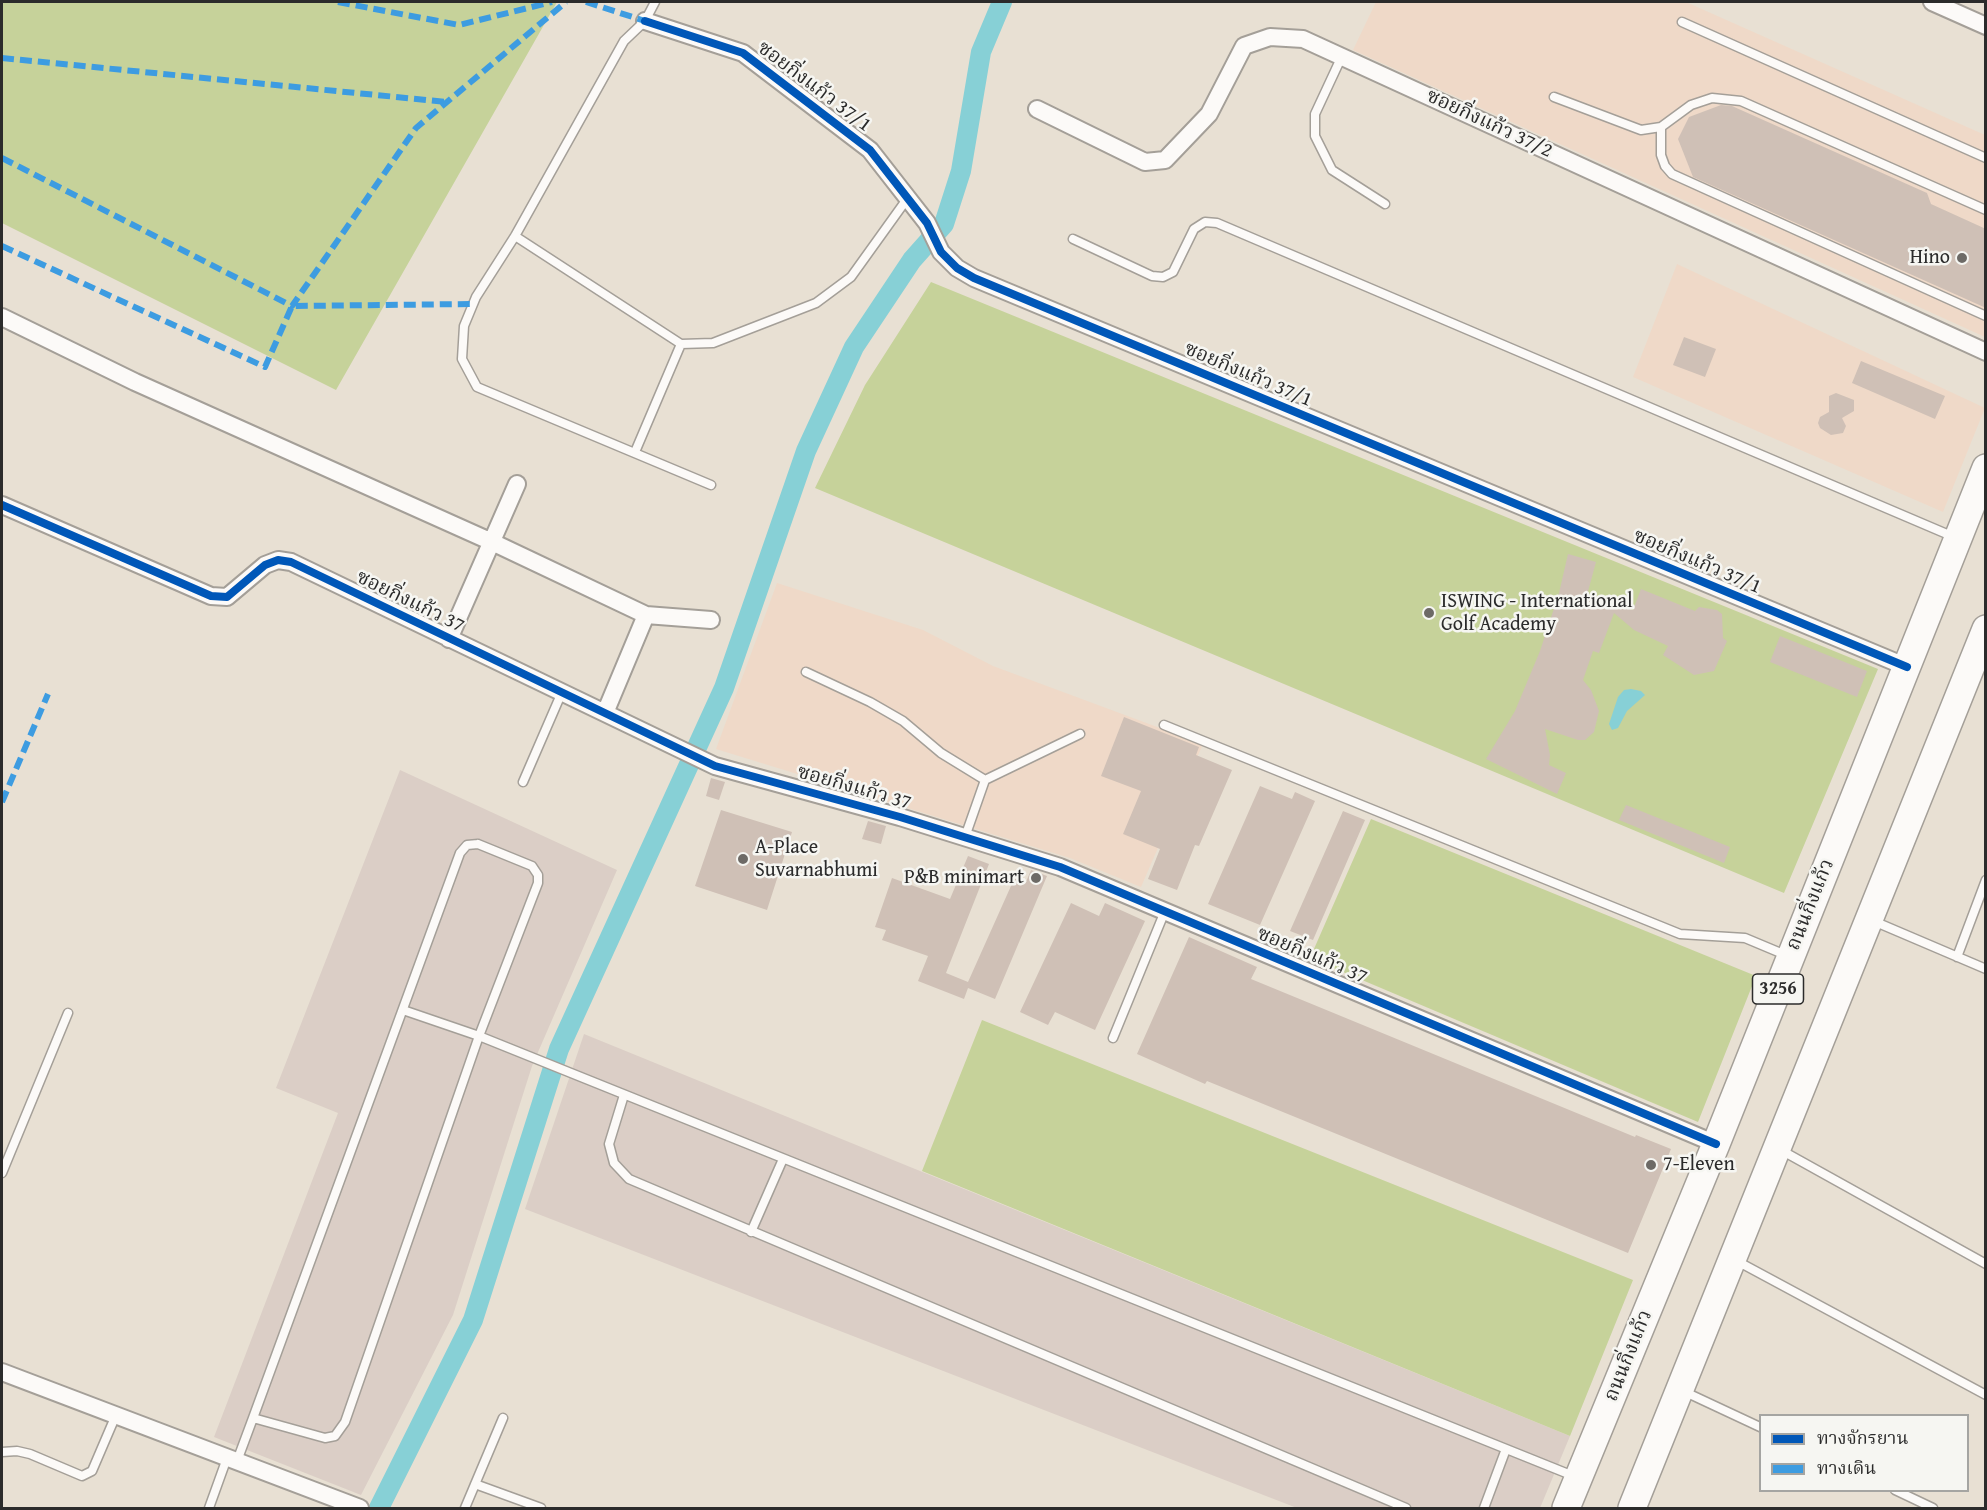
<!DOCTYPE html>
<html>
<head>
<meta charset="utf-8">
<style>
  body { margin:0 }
  #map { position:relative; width:1987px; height:1510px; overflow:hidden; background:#e8e0d3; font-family:"Gentium Book Plus","Noto Serif Thai",serif }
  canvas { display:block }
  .frame { position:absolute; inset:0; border:3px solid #2b2b2b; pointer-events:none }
  .legend { position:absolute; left:1759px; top:1414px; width:210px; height:78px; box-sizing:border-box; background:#f6f6f2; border:2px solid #a5a5a2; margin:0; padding:8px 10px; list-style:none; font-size:18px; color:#2b2b2b }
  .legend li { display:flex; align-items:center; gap:12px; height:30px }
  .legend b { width:30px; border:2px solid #a5a5a2 }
</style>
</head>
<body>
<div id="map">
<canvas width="1987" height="1510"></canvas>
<div class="frame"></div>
<ul class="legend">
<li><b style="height:8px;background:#0057b8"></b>ทางจักรยาน</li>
<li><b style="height:8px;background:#3d9ce1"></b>ทางเดิน</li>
</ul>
</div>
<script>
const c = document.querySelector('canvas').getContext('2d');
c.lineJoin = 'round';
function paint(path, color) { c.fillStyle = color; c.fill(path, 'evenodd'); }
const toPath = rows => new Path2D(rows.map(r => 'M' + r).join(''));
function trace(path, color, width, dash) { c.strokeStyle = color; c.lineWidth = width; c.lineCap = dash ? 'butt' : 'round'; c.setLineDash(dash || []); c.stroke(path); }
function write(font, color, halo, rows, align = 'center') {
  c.font = font + ' "Gentium Book Plus","Noto Serif Thai",serif'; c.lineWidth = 5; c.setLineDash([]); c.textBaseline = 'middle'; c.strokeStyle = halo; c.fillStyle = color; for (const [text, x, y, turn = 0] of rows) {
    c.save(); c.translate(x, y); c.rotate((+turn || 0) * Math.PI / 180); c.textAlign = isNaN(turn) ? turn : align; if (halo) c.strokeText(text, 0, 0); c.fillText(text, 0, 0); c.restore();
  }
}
const built = toPath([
  [1376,2,1686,2,1985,135,1985,337,1353,50],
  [1677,264,1985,408,1943,512,1633,377],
  [777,583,923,630,993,666,1203,744,1141,887,1070,858,716,749]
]);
const industrial = toPath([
  [400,770,617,870,532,1066,453,1315,361,1495,214,1437,338,1113,276,1088],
  [584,1034,1570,1436,1540,1508,1297,1508,525,1209]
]);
const green = toPath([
  [2,2,557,2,336,390,2,223],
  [931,282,1878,669,1784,893,815,488,865,385],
  [1371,819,1756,976,1698,1122,1310,958],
  [982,1020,1633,1280,1570,1436,922,1171]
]);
const water = toPath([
  [1631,689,1641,691,1645,695,1627,711,1618,728,1612,730,1609,724,1618,697,1624,690]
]);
const canal = toPath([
  [379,1508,473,1320,559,1049,724,688,806,451,854,347,912,260,944,224,961,171,981,52,1002,2]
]);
const building = toPath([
  [1721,105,1732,106,1927,193,1931,204,1986,229,1986,308,1693,177,1678,139,1689,117],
  [1684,337,1716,349,1705,377,1673,365],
  [1861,361,1945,396,1935,419,1852,383],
  [1836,393,1854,400,1854,411,1842,418,1846,426,1843,433,1831,435,1820,428,1818,423,1820,417,1829,412,1829,396],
  [1568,554,1596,562,1587,595,1633,610,1641,589,1695,611,1699,607,1717,610,1722,614,1723,638,1727,641,1714,671,1694,675,1663,655,1668,646,1634,630,1614,613,1599,653,1593,651,1583,680,1591,690,1599,711,1594,732,1585,740,1578,740,1545,729,1550,755,1549,765,1566,773,1557,794,1486,759,1515,711,1540,651,1559,593],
  [1780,636,1867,671,1857,697,1770,662],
  [1124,717,1199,747,1196,755,1232,770,1199,846,1195,845,1177,890,1148,879,1160,849,1123,834,1141,791,1101,776],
  [711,778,725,782,719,800,706,796],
  [1260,786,1292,799,1295,792,1315,801,1260,925,1208,904],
  [1626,805,1730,847,1724,863,1619,820],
  [721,810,792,832,767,910,695,886],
  [1343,811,1365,820,1313,940,1290,931],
  [868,821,886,826,881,844,862,839],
  [968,856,989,864,946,973,968,982,1015,877,1026,882,1031,870,1047,876,995,999,968,988,964,999,918,981,928,956,882,940,886,930,875,927,892,878,950,899],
  [1071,903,1099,916,1105,903,1145,921,1095,1030,1055,1012,1048,1025,1020,1012],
  [1189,937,1257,967,1251,979,1635,1137,1636,1135,1671,1149,1628,1253,1207,1081,1205,1084,1137,1054]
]);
const service = toPath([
  [655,2,645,21,624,41,515,236,476,297,464,326,462,359,477,387,711,485],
  [1682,22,1986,158],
  [1342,56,1315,114,1315,136,1332,170,1385,204],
  [1554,97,1641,130,1661,127,1691,105,1712,98,1741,101,1986,210],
  [1661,127,1661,155,1665,166,1672,174,1986,316],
  [515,236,681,344,713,343,816,303,851,277,907,199],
  [1073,239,1152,276,1163,277,1173,272,1194,229,1205,222,1217,223,1954,537],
  [635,452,681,344],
  [806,672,870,702,903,721,941,753,985,780],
  [1164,725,1680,934,1745,938,1788,956],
  [523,782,562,692],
  [965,837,985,780,1080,734],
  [478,844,532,866,538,875,538,883,479,1036,345,1422,335,1436,325,1438,253,1418,460,853,467,845,478,844],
  [1871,920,1986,969],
  [1957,957,1986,880],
  [403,1010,479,1036,1576,1477],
  [1113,1038,1165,911],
  [624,1095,609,1144,614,1163,629,1179,1406,1508],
  [1779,1149,1986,1264],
  [2,1173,68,1013],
  [751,1232,783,1159],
  [1735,1260,1986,1395],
  [1683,1391,1760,1427],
  [2,1452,17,1451,30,1454,82,1476,92,1471,116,1415],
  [237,1461,253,1418],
  [475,1484,541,1508],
  [1895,1490,1933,1508],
  [209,1508,227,1458],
  [465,1508,503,1418],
  [1484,1508,1506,1449]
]);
const minor = toPath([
  [1932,2,1986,26],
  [645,21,743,53,870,150,927,223,941,252,957,268,974,278,1907,667],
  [1037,109,1145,162,1165,160,1209,114,1244,46,1270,37,1303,39,1986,352],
  [2,317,135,382,492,542,646,615,711,620],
  [2,505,211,596,227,597,265,565,278,560,291,562,715,766,900,817,1060,867,1716,1144],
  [449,639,517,484],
  [605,713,646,615],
  [2,1372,360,1508]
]);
const primary = toPath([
  [1566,1508,1716,1144,1986,468],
  [1632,1508,1986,629]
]);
const quiet = toPath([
  [338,2,459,25,552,2],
  [586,2,645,21],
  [2,58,447,102],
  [2,158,292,306,416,128,566,2],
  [2,246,265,367,292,306,473,304],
  [2,802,48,694]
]);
const cycleway = toPath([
  [645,21,743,53,870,150,927,223,941,252,957,268,974,278,1907,667],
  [2,505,211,596,227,597,265,565,278,560,291,562,715,766,900,817,1060,867,1716,1144]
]);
const markers = [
  [1962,258,6,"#6d6a66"],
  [1429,613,6,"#6d6a66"],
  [743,859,6,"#6d6a66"],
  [1036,878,6,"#6d6a66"],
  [1651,1165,6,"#6d6a66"]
];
const shields = [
  [1778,989,51]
];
const shieldNames = [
  ["3256",1778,989]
];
const streetNames = [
  ["ซอยกิ่งแก้ว 37/1",814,87,37],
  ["ซอยกิ่งแก้ว 37/2",1489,124,25],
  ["ซอยกิ่งแก้ว 37/1",1248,375,23],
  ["ซอยกิ่งแก้ว 37/1",1697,562,23],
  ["ซอยกิ่งแก้ว 37",410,602,26],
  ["ซอยกิ่งแก้ว 37",854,788,16],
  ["ถนนกิ่งแก้ว",1811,905,-68],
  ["ซอยกิ่งแก้ว 37",1312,956,23],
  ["ถนนกิ่งแก้ว",1629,1356,-68]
];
const poiNames = [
  ["Hino",1950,258,"right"],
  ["ISWING - International",1441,602],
  ["Golf Academy",1441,625],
  ["A-Place",755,848],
  ["Suvarnabhumi",755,871],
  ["P&B minimart",1024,878,"right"],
  ["7-Eleven",1663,1165]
];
paint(built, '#efd9c8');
paint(industrial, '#dbcec6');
paint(green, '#c6d29a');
paint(water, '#87d0d6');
trace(canal, '#87d0d6', 20);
paint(building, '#cfc0b6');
trace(service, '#a49f98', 11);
trace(minor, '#a49f98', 20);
trace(primary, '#a49f98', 30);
trace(service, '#fcfaf8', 8);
trace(minor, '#fcfaf8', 16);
trace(primary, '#fcfaf8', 27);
trace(quiet, '#3d9ce1', 6, [12, 6]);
trace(cycleway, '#0057b8', 8);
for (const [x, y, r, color] of markers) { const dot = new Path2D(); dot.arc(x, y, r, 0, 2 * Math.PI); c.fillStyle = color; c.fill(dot); trace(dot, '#f6f6f2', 2); }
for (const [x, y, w] of shields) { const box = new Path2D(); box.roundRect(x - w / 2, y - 15, w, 30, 4.5); c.fillStyle = '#f6f6f2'; c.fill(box); trace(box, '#2b2b2b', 1.5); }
write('bold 18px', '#2b2b2b', null, shieldNames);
write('20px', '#2b2b2b', '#f6f6f2', streetNames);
write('20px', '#2b2b2b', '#f6f6f2', poiNames, 'left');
</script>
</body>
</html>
